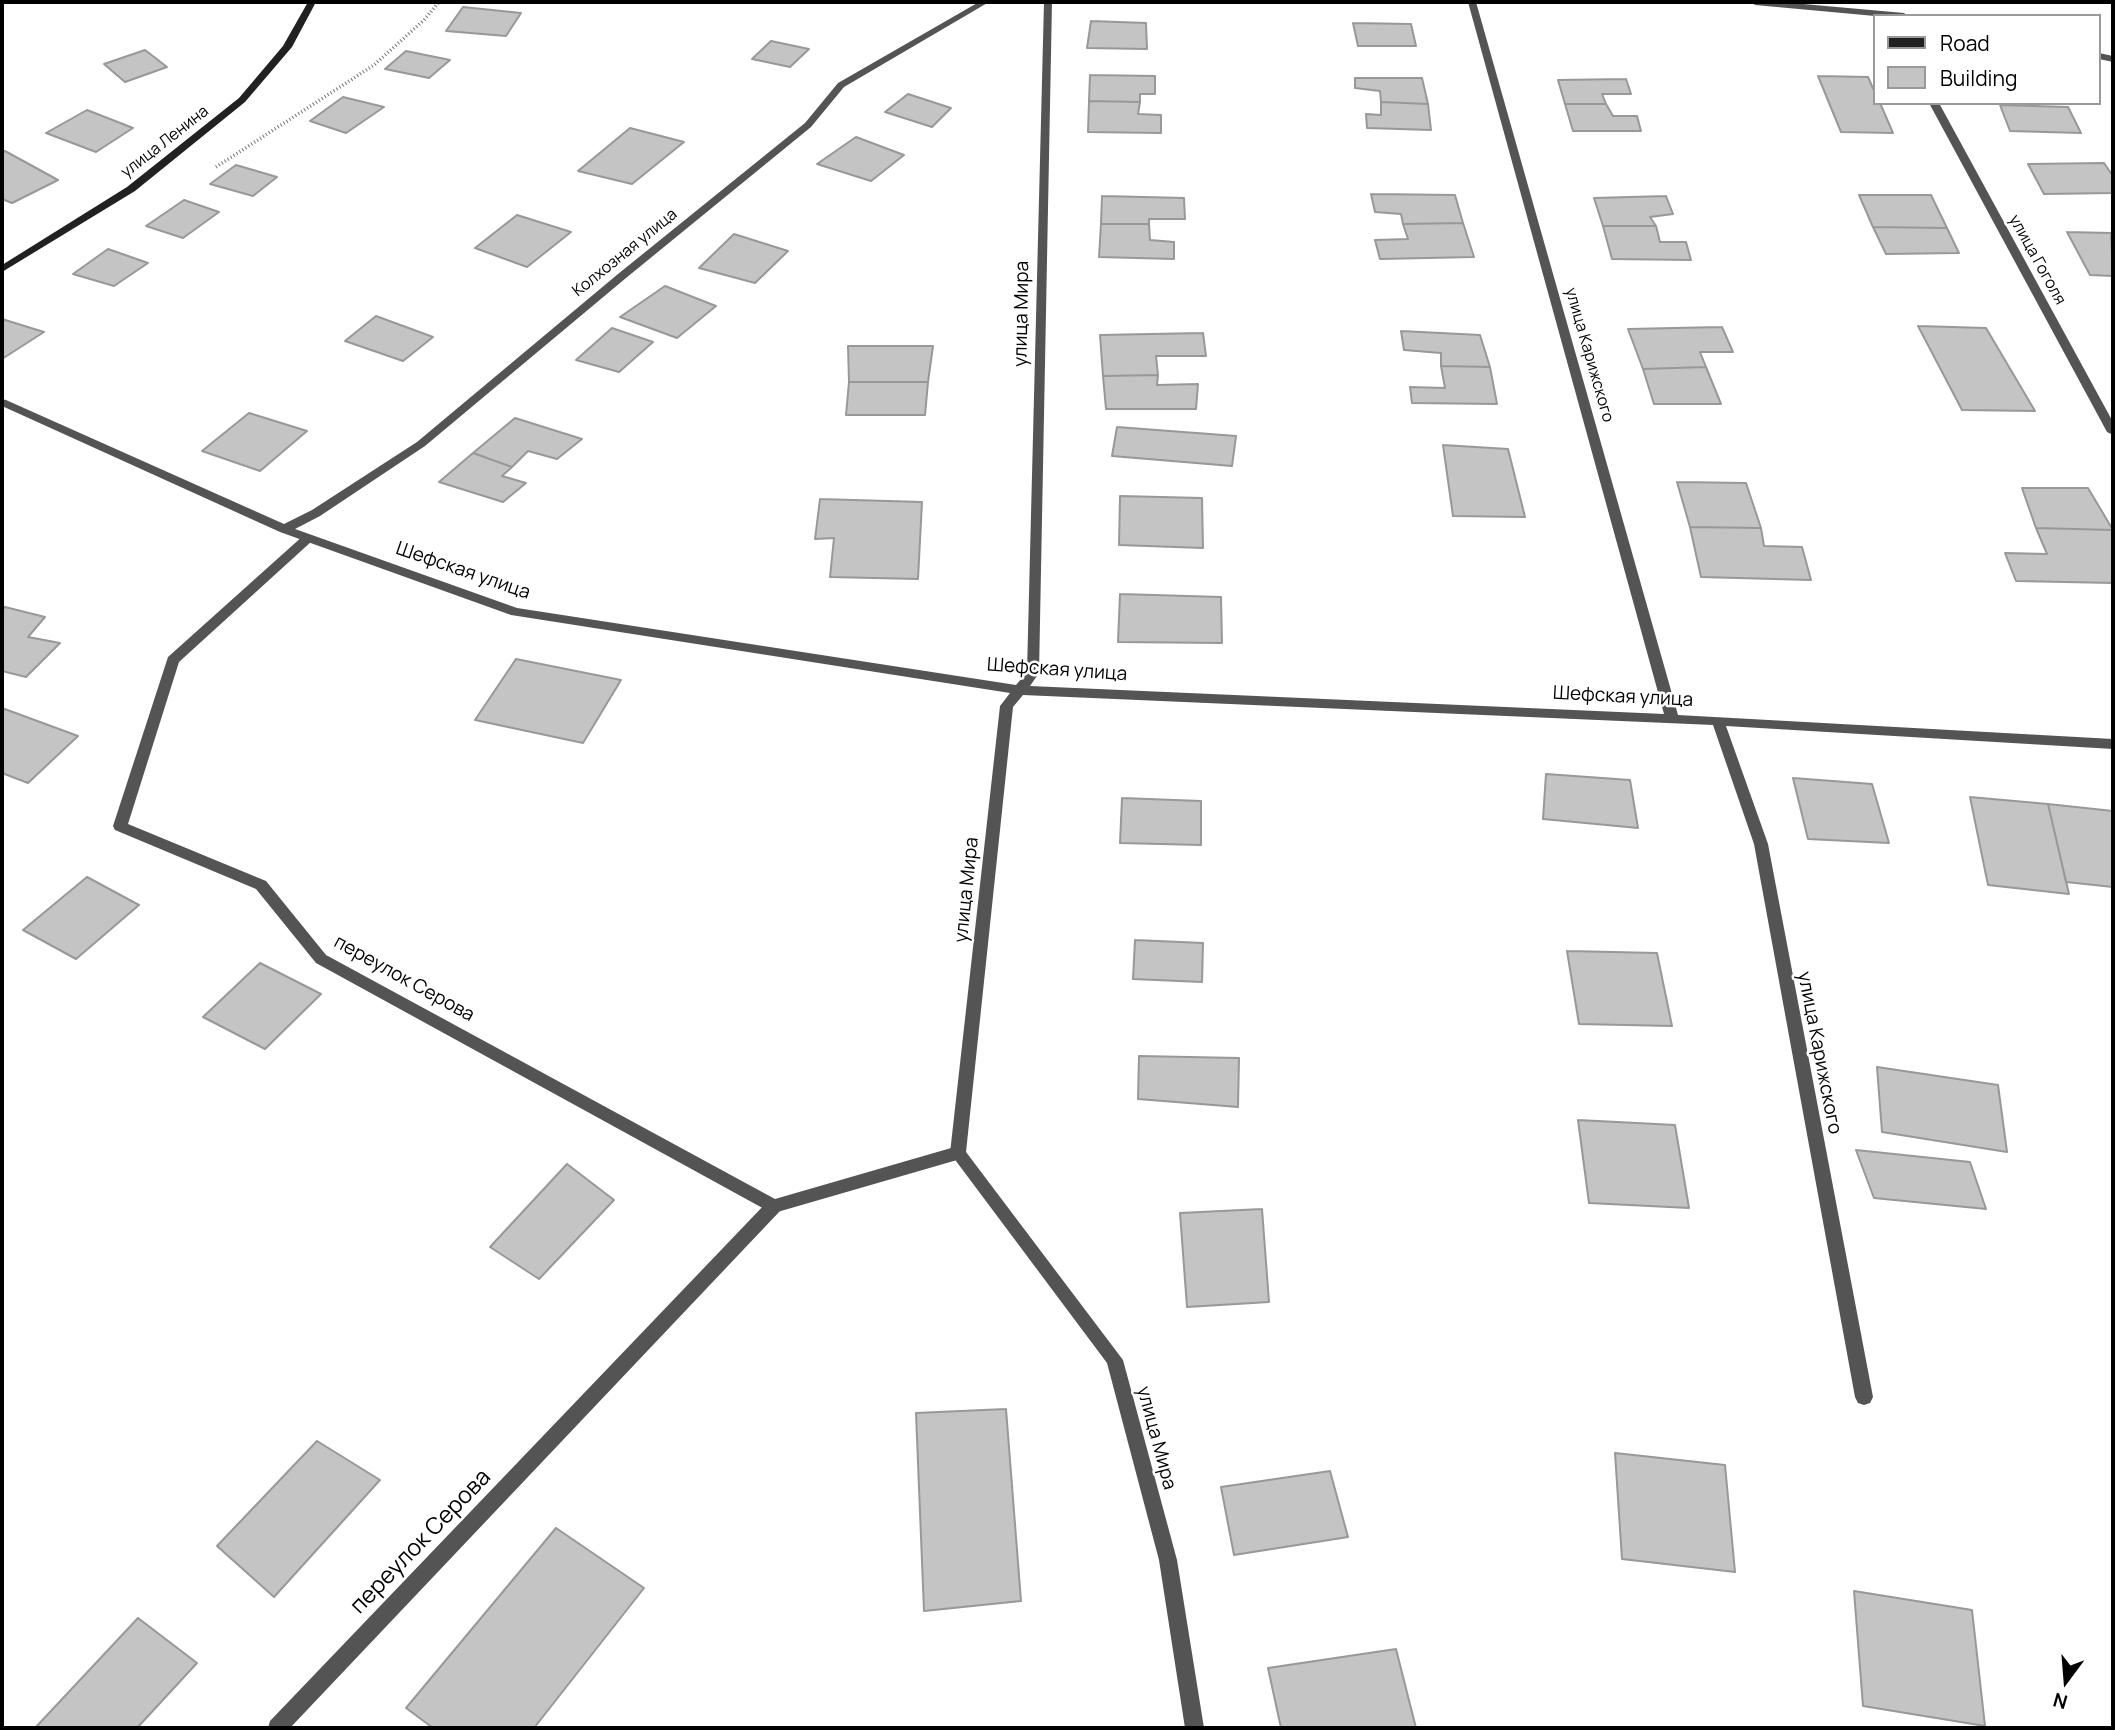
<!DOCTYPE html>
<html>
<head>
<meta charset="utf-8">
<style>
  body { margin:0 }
  #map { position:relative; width:2115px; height:1730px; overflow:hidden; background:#fff; font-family:Manrope,sans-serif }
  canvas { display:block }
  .frame { position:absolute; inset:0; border:4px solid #000; pointer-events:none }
  .legend { position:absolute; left:1873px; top:14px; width:228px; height:91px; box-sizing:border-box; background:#fff; border:2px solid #999; margin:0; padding:9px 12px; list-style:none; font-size:21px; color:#000 }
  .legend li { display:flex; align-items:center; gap:14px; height:35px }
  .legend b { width:35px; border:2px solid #999 }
  .north { position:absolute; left:2031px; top:1646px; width:70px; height:70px; -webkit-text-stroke:5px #fff; paint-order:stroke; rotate:196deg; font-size:19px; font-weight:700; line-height:28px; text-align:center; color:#000 }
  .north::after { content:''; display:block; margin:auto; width:24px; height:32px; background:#000; clip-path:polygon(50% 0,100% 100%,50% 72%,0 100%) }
</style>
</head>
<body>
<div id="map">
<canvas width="2115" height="1730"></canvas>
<div class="frame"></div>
<ul class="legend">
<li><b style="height:9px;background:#212121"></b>Road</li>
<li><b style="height:19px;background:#c4c4c4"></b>Building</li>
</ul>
<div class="north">N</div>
</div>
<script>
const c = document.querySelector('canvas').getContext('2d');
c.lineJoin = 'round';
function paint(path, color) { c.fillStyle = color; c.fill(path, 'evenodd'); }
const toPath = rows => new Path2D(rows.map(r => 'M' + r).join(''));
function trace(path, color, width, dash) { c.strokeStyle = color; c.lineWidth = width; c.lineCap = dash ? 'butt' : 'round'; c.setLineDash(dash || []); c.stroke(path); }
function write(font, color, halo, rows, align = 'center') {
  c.font = font + ' Manrope,sans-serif'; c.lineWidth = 5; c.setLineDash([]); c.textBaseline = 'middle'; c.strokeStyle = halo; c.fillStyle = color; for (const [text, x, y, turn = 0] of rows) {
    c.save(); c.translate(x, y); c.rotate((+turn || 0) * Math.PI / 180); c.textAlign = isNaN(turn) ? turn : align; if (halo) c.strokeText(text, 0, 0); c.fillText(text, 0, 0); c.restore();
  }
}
const building = toPath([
  [463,7,521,13,506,36,446,31,463,7],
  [1091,21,1146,23,1147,49,1087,48,1091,21],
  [1353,23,1411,24,1416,46,1358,46,1353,23],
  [771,41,809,49,790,67,752,59,771,41],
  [145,50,167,67,125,82,104,64,145,50],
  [406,51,450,60,429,78,385,69,406,51],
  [1090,75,1155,76,1155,94,1140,94,1140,102,1089,101,1090,75],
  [1818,76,1868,77,1875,93,1875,103,1880,103,1893,133,1841,132,1818,76],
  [1355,78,1422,78,1428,104,1381,102,1380,91,1355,88,1355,78],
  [1626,79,1631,94,1602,94,1606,104,1565,104,1558,80,1626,79],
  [908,94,951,108,932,127,885,112,908,94],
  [343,97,384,107,346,133,310,121,343,97],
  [1089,101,1140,102,1138,114,1161,115,1161,133,1088,132,1089,101],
  [1381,102,1428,104,1431,130,1367,128,1366,114,1381,115,1381,102],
  [1565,104,1606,104,1613,116,1637,116,1641,131,1573,131,1565,104],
  [2000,105,2068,107,2081,133,2010,131,2000,105],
  [87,110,133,128,96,152,46,133,87,110],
  [630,128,684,142,632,184,578,171,630,128],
  [856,137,904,155,871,181,817,164,856,137],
  [5,151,58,180,12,203,2,199,2,153,5,151],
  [2104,163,2113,176,2113,193,2044,194,2028,164,2104,163],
  [236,165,277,177,253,196,210,184,236,165],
  [1371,194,1455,195,1463,223,1403,224,1401,214,1375,212,1371,194],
  [1859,195,1931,195,1947,228,1873,227,1859,195],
  [1102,196,1184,198,1185,219,1149,219,1149,224,1101,224,1102,196],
  [1666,196,1673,214,1650,217,1656,226,1603,226,1594,198,1666,196],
  [184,200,219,212,183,238,146,226,184,200],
  [517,215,571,232,527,267,475,248,517,215],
  [1463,223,1474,257,1380,259,1375,240,1408,239,1403,224,1463,223],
  [1101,224,1149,224,1150,240,1174,242,1174,259,1099,257,1101,224],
  [1603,226,1656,226,1660,242,1686,242,1691,260,1612,259,1603,226],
  [1873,227,1947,228,1959,253,1886,254,1873,227],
  [2067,232,2111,233,2113,276,2090,275,2067,232],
  [734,234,788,251,755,283,699,268,734,234],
  [108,249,148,263,114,286,73,274,108,249],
  [665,286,716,306,677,338,620,317,665,286],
  [376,316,433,337,403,361,345,341,376,316],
  [2,319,44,332,2,359,2,319],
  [1918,326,1986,328,2035,411,1962,410,1918,326],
  [1722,327,1733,352,1700,352,1706,367,1643,369,1628,329,1722,327],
  [612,328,653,342,619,372,576,360,612,328],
  [1401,331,1480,335,1490,367,1441,366,1441,353,1404,350,1401,331],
  [1203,333,1206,356,1156,356,1158,375,1103,376,1100,335,1203,333],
  [848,346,933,346,928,382,849,382,848,346],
  [1441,366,1490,367,1497,404,1412,403,1410,387,1445,388,1441,366],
  [1706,367,1721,404,1654,404,1643,369,1706,367],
  [1158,375,1157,385,1198,384,1196,409,1106,409,1103,376,1158,375],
  [849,382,928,382,925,415,846,415,849,382],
  [249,413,307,431,260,471,202,451,249,413],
  [515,418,582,439,557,459,528,451,512,467,473,453,515,418],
  [1117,427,1236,436,1232,466,1112,456,1117,427],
  [1443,445,1508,449,1525,517,1453,516,1443,445],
  [473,453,512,467,502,476,526,483,503,502,439,482,473,453],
  [1677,482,1746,483,1761,528,1690,527,1677,482],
  [2022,488,2088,488,2113,530,2036,528,2022,488],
  [1120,496,1202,498,1203,548,1119,545,1120,496],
  [820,499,922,502,918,579,830,577,834,538,815,539,820,499],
  [1690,527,1761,528,1764,546,1802,547,1811,580,1701,577,1690,527],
  [2036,528,2113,530,2113,583,2016,581,2005,553,2047,554,2036,528],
  [1120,594,1221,597,1222,643,1118,642,1120,594],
  [5,607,45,617,28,637,60,643,26,677,2,671,2,610,5,607],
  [516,659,621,680,583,743,475,720,516,659],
  [2,708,78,736,28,783,2,773,2,708],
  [1546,774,1630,780,1638,828,1543,819,1546,774],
  [1793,778,1872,784,1889,843,1808,839,1793,778],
  [1970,797,2048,804,2069,894,1988,885,1970,797],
  [1122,798,1201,801,1201,845,1120,843,1122,798],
  [2048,804,2113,811,2113,887,2066,882,2048,804],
  [87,877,139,905,76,959,23,930,87,877],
  [1135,940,1203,943,1202,982,1133,979,1135,940],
  [1567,951,1657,953,1672,1026,1579,1024,1567,951],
  [260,963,321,994,265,1049,203,1017,260,963],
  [1139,1056,1239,1058,1238,1107,1138,1099,1139,1056],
  [1877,1067,1998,1085,2007,1152,1882,1132,1877,1067],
  [1578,1120,1675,1125,1689,1208,1589,1203,1578,1120],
  [1856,1150,1970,1162,1986,1209,1874,1198,1856,1150],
  [567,1164,614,1200,539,1279,490,1247,567,1164],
  [1262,1209,1269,1302,1187,1307,1180,1213,1262,1209],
  [1006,1409,1021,1601,924,1611,916,1413,1006,1409],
  [317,1441,380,1480,274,1597,217,1546,317,1441],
  [1615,1453,1725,1465,1735,1572,1622,1559,1615,1453],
  [1330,1471,1348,1537,1234,1555,1221,1487,1330,1471],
  [556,1528,644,1588,534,1728,433,1728,406,1708,556,1528],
  [1854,1591,1972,1610,1985,1726,1863,1706,1854,1591],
  [138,1618,197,1663,137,1728,35,1728,138,1618],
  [1396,1649,1416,1728,1281,1728,1268,1668,1396,1649]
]);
const path = toPath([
  [216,167,374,65,424,20,439,2]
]);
const lane = toPath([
  [308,534,314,538,312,541,179,662,128,824,266,881,326,955,775,1199,958,1146,964,1148,966,1153,964,1158,774,1213,768,1211,316,963,256,889,115,830,113,826,168,657,304,535,308,534]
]);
const street = toPath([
  [979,2,989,2,844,87,811,127,626,278,425,446,320,516,295,529,517,608,1016,685,1027,672,1044,2,1052,2,1039,673,1030,686,1664,714,1468,2,1476,2,1678,715,2113,739,2113,749,1726,726,1768,844,1873,1397,1870,1403,1864,1405,1858,1403,1855,1397,1754,844,1713,725,1023,695,1013,707,966,1152,1123,1360,1177,1560,1204,1728,1185,1728,1159,1560,1107,1363,950,1153,1000,706,1010,693,511,615,280,532,2,406,2,399,6,400,284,524,312,510,417,442,618,274,805,123,838,83,979,2],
  [1751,2,1781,2,1904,13,1908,16,1875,16,1755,5,1751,2],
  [2099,53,2113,56,2113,62,2099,59,2099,53],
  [1929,103,1939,103,2113,422,2113,435,2107,432,1929,103],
  [774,1199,780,1201,782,1206,780,1211,290,1728,268,1728,270,1721,768,1201,774,1199]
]);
const secondary = toPath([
  [308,2,316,2,292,47,245,102,135,191,2,272,2,265,127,187,239,98,283,46,308,2]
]);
const farStreetnames = [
  ["улица Ленина",165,142,-38],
  ["Колхозная улица",625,253,-39],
  ["улица Гоголя",2037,260,61],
  ["улица Карижского",1589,355,74]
];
const streetNames = [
  ["улица Мира",1022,314,-89],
  ["Шефская улица",463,571,19],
  ["Шефская улица",1057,670,4],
  ["Шефская улица",1623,697,3],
  ["улица Мира",967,890,-84],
  ["переулок Серова",404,979,29],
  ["улица Карижского",1819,1053,79],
  ["улица Мира",1156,1438,75]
];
const nearStreetnames = [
  ["переулок Серова",421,1542,-46]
];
paint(building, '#c4c4c4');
trace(building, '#989898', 2);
trace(path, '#767676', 3.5, [1, 2.5]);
paint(lane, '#545454');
paint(street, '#545454');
paint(secondary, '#212121');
write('16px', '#000', '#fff', farStreetnames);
write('19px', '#000', '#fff', streetNames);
write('23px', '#000', '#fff', nearStreetnames);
</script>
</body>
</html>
